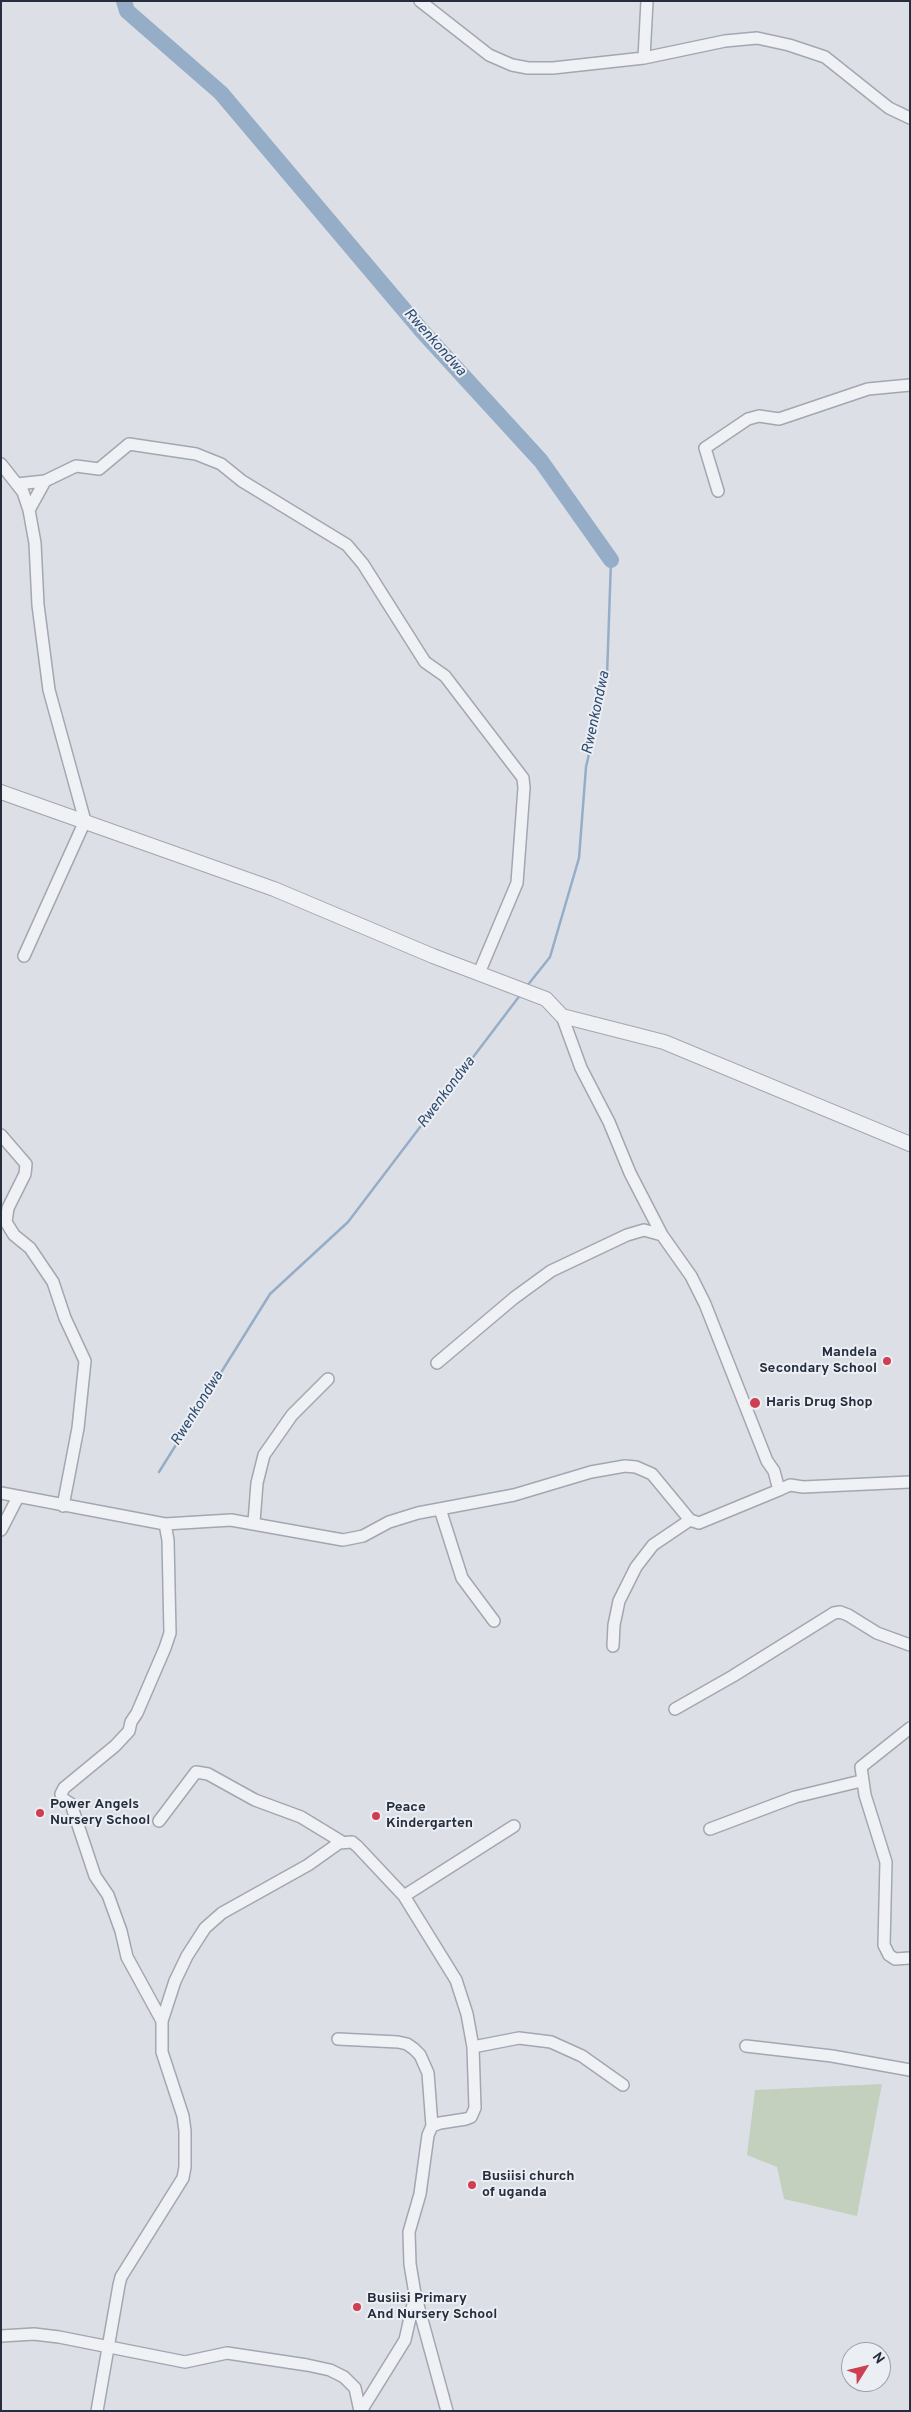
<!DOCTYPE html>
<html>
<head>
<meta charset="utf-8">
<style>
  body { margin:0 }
  #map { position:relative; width:911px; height:2412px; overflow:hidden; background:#dce0e6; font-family:Overpass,sans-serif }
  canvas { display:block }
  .frame { position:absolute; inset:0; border:2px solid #262e3d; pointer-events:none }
  .north { position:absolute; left:841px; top:2342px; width:50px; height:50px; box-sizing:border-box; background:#ebeff4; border:1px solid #9ca2ab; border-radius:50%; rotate:54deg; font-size:14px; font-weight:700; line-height:20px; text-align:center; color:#262e3d }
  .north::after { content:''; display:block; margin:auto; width:18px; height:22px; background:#ce3f51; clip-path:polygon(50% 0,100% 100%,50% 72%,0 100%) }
</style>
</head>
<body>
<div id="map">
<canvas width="911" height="2412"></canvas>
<div class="frame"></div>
<div class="north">N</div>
</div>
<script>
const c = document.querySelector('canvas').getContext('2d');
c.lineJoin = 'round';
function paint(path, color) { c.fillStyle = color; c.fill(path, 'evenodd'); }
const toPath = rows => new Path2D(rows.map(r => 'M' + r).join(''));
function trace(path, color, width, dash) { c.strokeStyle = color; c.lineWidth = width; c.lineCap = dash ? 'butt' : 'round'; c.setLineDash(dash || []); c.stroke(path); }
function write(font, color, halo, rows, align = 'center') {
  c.font = font + ' Overpass,sans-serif'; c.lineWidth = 4; c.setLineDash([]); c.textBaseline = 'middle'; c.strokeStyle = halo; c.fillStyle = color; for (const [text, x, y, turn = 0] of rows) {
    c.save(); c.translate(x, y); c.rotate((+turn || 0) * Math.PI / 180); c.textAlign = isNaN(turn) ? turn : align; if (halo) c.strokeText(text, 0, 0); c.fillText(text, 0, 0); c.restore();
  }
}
const green = toPath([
  [882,2084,857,2216,784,2199,777,2167,747,2155,755,2090]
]);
const stream = toPath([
  [527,986,550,957,579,858,586,767,607,676,611,560],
  [159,1472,270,1294,348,1222,521,994]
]);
const river = toPath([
  [124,1,127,11,221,93,422,331,541,461,611,560]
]);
const minor = toPath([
  [420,1,489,55,512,65,528,68,553,68,644,58,725,41,757,38,789,45,825,57,889,108,910,118],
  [644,58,647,1],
  [1,464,23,492,29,510,35,543,38,605,49,690,85,821,24,956],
  [17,484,45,481,76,466,99,469,129,444,196,454,221,464,242,481,347,545,363,564,425,662,445,676,523,778,524,788,517,883,479,973],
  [718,491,705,448,748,419,759,416,779,419,868,389,910,385],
  [29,510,45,481],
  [562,1016,581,1068,609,1122,630,1173,662,1235,691,1276,705,1304,767,1461,774,1471,779,1490,790,1485,803,1487,910,1482],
  [1,1135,26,1164,25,1174,8,1208,6,1222,14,1235,30,1248,53,1282,65,1318,85,1361,78,1428,63,1506],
  [437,1363,514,1298,551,1271,627,1235,644,1230,662,1235],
  [1,1493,165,1524,231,1520,343,1540,363,1536,389,1522,418,1513,514,1495,591,1472,625,1466,636,1467,652,1474,690,1520,699,1523,779,1490],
  [440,1509,462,1578,494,1621],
  [254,1522,257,1483,264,1455,292,1415,328,1379],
  [1,1530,18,1497],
  [613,1646,614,1625,619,1601,636,1567,653,1545,690,1520],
  [675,1709,733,1676,834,1613,840,1612,848,1615,877,1633,910,1645],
  [910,1728,861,1767,865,1795,886,1862,884,1945,889,1955,895,1959,910,1958],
  [159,1821,196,1772,208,1774,255,1800,301,1817,342,1842],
  [710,1829,795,1797,861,1781],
  [404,1896,514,1826],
  [162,2021,175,1981,187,1956,205,1928,222,1913,308,1865,339,1843,352,1842,357,1846,404,1896,456,1980,467,2014,473,2047,475,2108,471,2117,466,2119,440,2123,432,2126,428,2135,420,2194,409,2232,410,2264,415,2294,447,2411],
  [338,2039,398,2042,407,2044,414,2049,420,2055,428,2073,432,2126],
  [746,2046,832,2056,910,2070],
  [473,2047,519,2038,551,2042,582,2056,623,2085],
  [1,2336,34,2334,59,2337,185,2362,227,2353,307,2365,330,2370,344,2377,355,2388,360,2411],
  [97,2411,119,2285,121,2277,183,2178,185,2167,185,2131,183,2116,162,2052,162,2021,127,1957,121,1931,108,1895,95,1876,71,1804,63,1799,61,1794,64,1788,115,1746,129,1731,131,1722,137,1713,165,1648,170,1633,168,1540,165,1524],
  [361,2411,405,2340,414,2300]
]);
const tertiary = toPath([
  [1,792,274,889,433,956,546,999,562,1016,664,1042,910,1144]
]);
const markers = [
  [887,1361,5,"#ce3f51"],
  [755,1403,6,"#ce3f51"],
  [40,1813,5,"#ce3f51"],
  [376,1816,5,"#ce3f51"],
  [472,2185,5,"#ce3f51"],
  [357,2307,5,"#ce3f51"]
];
const poiNames = [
  ["Mandela",877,1353,"right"],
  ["Secondary School",877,1369,"right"],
  ["Haris Drug Shop",766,1403],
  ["Power Angels",50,1805],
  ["Nursery School",50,1821],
  ["Peace",386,1808],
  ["Kindergarten",386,1824],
  ["Busiisi church",482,2177],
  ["of uganda",482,2193],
  ["Busiisi Primary",367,2299],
  ["And Nursery School",367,2315]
];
const waterNames = [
  ["Rwenkondwa",434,343,48],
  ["Rwenkondwa",597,713,-78],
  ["Rwenkondwa",447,1093,-53],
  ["Rwenkondwa",198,1409,-58]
];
paint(green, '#c2d0bd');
trace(stream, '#96adc7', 2.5);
trace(river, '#96adc7', 16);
trace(minor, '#a2a7b0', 14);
trace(tertiary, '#a2a7b0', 16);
trace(minor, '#eff1f5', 11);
trace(tertiary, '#eff1f5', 14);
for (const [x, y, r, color] of markers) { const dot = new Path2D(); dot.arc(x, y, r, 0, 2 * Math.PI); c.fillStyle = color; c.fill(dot); trace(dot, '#ebeff4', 2); }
write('bold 14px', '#262e3d', '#ebeff4', poiNames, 'left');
write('italic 15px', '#304b70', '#ebeff4', waterNames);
</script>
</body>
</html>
